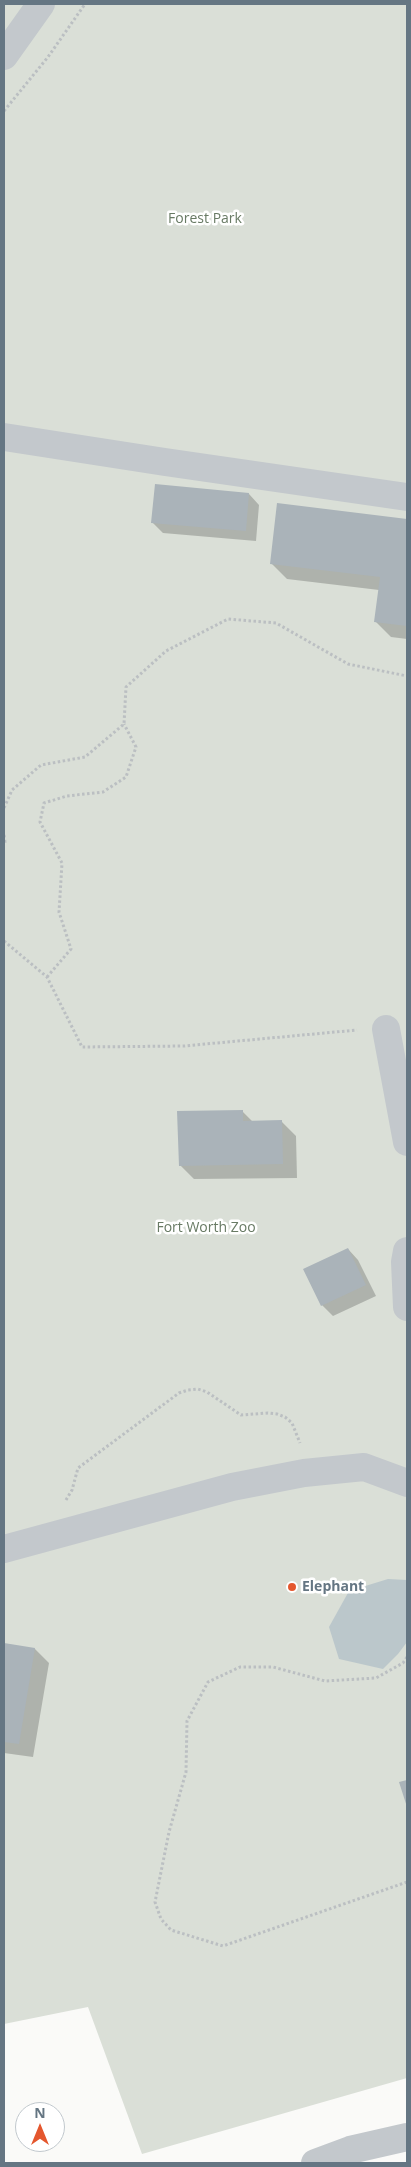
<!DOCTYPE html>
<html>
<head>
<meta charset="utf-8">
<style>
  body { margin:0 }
  #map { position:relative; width:411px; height:2167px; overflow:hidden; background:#fafaf8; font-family:"Open Sans",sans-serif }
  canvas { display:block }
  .frame { position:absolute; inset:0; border:5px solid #657683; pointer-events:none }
  .north { position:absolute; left:15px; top:2102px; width:50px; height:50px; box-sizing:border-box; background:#fff; border:1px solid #c1c8cd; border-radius:50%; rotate:0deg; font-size:14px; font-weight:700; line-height:20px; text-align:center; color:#657683 }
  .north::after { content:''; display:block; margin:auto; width:18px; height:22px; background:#e4572e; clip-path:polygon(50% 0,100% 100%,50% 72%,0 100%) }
</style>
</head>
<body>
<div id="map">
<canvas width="411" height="2167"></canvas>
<div class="frame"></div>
<div class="north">N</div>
</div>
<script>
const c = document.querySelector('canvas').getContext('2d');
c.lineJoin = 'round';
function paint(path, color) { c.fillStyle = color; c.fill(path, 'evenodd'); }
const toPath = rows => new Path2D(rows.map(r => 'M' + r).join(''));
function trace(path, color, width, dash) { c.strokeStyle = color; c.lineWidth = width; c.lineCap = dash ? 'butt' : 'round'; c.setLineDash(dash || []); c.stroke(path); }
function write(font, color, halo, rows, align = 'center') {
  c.font = font + ' "Open Sans",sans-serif'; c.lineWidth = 5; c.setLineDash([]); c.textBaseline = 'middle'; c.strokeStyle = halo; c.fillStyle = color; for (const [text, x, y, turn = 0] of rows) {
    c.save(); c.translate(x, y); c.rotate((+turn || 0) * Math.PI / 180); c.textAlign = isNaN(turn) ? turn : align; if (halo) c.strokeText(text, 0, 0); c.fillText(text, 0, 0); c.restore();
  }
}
const green = toPath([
  [4,4,407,4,407,2078,142,2154,88,2007,4,2024]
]);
const water = toPath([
  [388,1579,407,1580,407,1642,398,1654,383,1669,339,1659,329,1627,349,1591]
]);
const shadow = toPath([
  [249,494,259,505,256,541,163,533,152,522],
  [278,504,407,520,407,639,391,637,375,621,379,590,287,579,271,563],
  [243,1112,253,1122,282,1122,296,1136,297,1178,194,1179,180,1165],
  [348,1249,358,1260,376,1296,333,1316,322,1305,305,1269],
  [4,1644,35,1649,49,1663,33,1757,4,1753]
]);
const building = toPath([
  [155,484,249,493,246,531,151,523],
  [277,503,407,519,407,626,374,622,380,577,270,564],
  [243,1110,243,1121,282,1120,283,1164,179,1166,177,1111],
  [348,1248,366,1285,321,1306,303,1269],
  [4,1643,35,1648,19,1744,4,1742],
  [407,1780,407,1807,399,1782]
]);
const path = toPath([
  [4,111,48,57,85,4],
  [4,808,12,790,41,765,85,757,124,724,126,687,166,651,228,619,276,623,348,664,407,676],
  [4,835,5,842,4,844],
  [4,941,47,977,82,1047,184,1046,357,1030],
  [47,977,71,949,59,912,62,863,40,822,44,803,67,796,103,792,126,777,136,747,124,724],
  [66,1500,72,1490,78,1468,179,1393,188,1390,198,1389,207,1392,241,1415,268,1413,277,1414,285,1417,292,1423,300,1443],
  [407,1657,403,1663,376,1678,325,1681,273,1667,240,1667,208,1682,187,1721,186,1772,169,1832,155,1902,161,1919,171,1930,223,1946,407,1882]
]);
const minor = toPath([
  [4,56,41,4],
  [4,437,165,462,407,497],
  [386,1029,407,1142],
  [407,1251,405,1262,407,1307],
  [4,1549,232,1487,304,1473,364,1467,407,1483],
  [315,2163,350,2150,407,2137]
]);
const markers = [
  [292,1587,5,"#e4572e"]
];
const parkNames = [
  ["Forest Park",205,219],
  ["Fort Worth Zoo",206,1228]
];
const poiNames = [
  ["Elephant",302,1587]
];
paint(green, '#dadfd7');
paint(water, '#bbc7cb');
paint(shadow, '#0003');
paint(building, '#aab3b9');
trace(path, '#bbbfc2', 3, [2.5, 2.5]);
trace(minor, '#c3c8cc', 28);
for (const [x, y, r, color] of markers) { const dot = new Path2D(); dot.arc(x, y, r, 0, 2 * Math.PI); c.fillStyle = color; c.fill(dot); trace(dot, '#fff', 2); }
write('14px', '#687a64', '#fff', parkNames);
write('bold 14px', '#657683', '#fff', poiNames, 'left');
</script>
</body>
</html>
